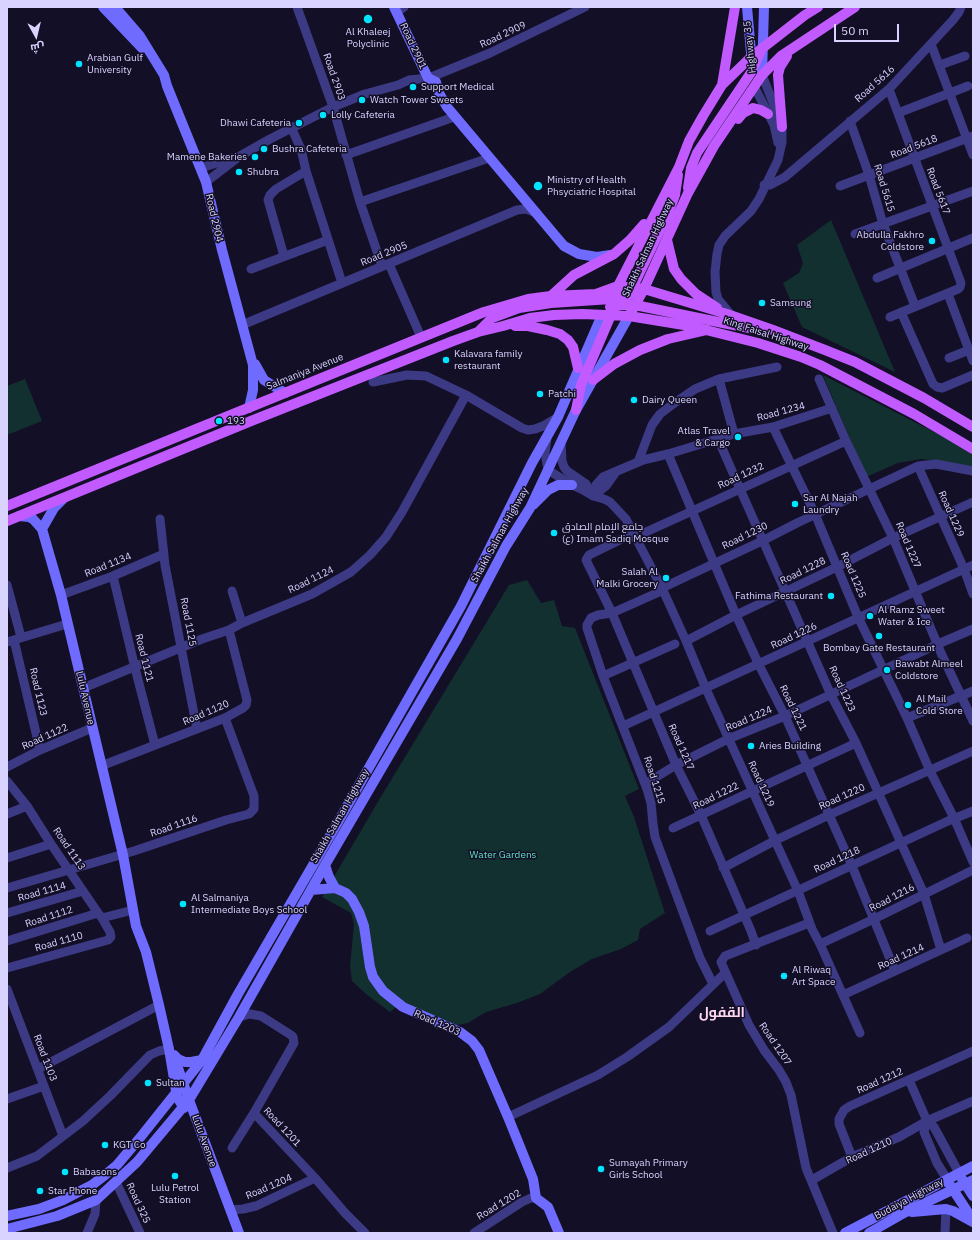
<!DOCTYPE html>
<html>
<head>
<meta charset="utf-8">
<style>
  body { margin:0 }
  #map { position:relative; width:980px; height:1240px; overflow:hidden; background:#130f26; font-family:"IBM Plex Sans",Cairo,sans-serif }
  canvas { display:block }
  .frame { position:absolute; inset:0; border:8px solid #d9d4ff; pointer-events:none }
  .north { position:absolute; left:16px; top:16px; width:40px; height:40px; -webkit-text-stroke:3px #130f26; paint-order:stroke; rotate:172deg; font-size:11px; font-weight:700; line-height:16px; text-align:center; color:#d9d4ff }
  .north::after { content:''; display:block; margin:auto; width:14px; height:18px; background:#d9d4ff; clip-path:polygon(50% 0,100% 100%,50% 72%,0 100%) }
  .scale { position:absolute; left:834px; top:24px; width:65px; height:18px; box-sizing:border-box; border:2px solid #d9d4ff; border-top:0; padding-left:5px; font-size:12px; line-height:14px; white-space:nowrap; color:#d9d4ff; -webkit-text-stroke:3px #130f26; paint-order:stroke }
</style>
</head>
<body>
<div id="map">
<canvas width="980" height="1240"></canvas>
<div class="frame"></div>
<div class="north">ش</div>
<div class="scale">50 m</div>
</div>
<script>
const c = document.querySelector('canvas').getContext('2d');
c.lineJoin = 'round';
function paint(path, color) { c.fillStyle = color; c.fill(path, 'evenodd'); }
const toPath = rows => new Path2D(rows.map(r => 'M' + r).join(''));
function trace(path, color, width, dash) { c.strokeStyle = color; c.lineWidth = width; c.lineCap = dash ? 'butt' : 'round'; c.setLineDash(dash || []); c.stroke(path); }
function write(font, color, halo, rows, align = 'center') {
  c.font = font + ' "IBM Plex Sans",Cairo,sans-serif'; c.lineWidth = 3; c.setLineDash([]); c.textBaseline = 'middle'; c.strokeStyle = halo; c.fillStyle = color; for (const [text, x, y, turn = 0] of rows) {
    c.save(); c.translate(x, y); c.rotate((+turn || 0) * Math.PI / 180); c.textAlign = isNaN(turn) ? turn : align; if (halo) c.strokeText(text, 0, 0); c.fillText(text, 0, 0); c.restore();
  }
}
const green = toPath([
  [831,220,895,372,802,327,783,283,799,273,803,263,797,245],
  [823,375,969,450,973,453,973,469,946,462,921,459,898,463,866,477],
  [25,379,42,421,7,435,7,386],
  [527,580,541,603,554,600,562,626,575,628,639,789,625,796,634,817,665,913,640,929,638,940,621,949,592,959,570,972,540,994,517,1003,486,1012,468,1023,437,1029,424,1018,400,1004,390,1012,366,994,352,981,350,966,354,924,351,913,322,897,379,800,509,585]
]);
const street = toPath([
  [297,7,333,107,360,202,382,266],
  [397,12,404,7],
  [931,44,973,155],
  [940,65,965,56],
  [424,80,490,53,585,7],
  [755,88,774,125,778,143],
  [889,89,961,283,960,287,958,289,890,317],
  [898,113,968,86],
  [850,121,869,175,883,224,915,306],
  [291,127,301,149,306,171,342,283],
  [346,155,454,117],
  [201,168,232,158],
  [206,182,240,156,270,139,333,107,365,94,398,85,409,80,428,78],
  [764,185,770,185,785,177,889,89,953,20,959,12,961,7],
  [840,186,973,136],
  [360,202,489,158],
  [855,234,973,191],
  [284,256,268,200,270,195,276,189,306,171],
  [389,264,421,337],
  [251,269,328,240],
  [877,278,973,238],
  [948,294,973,361],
  [901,312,933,384,937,387,942,388,973,375],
  [732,316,718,299,716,292,715,272,717,254,719,245,725,236,751,211,759,199,778,160,782,142,782,127,778,115,762,75],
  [242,325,517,210,526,209,534,212],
  [949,358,969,350],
  [719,379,734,434],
  [819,379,846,441,893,538,941,653,973,721],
  [373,382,407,375,426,376,466,395,522,428,528,430,535,429,543,426,558,417],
  [773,427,815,514,858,617,907,718,930,771,954,818,973,862],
  [547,438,545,453,548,470,572,485,583,490,593,496,604,499,610,502,626,519,662,588,686,641,706,689,798,891,812,929,820,944,860,1033],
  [718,439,831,695,856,743,924,894,941,950],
  [561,443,562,461,564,467,567,471,586,484,591,493],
  [668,454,736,615,759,665,785,716,852,866,895,971],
  [638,462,652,425,660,414,673,404,695,389,719,379,777,367],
  [918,466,964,569,973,594],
  [593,496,596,485,603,477,643,460,668,454,734,434,773,427,832,408],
  [593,496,606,486,616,472],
  [160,519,165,565,197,729],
  [646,532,846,441],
  [636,539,634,537,628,536,589,555,586,560,612,613,676,765,701,815,751,931,756,945],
  [113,576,135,668,155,745],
  [7,585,21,637],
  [232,591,242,623],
  [61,595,113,576,164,554],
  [14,640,40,750],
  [686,641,736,615,837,567,893,538,973,502],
  [7,642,67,624],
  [603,676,675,644],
  [83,688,202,639,229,630,242,623,312,594,351,572,370,555,386,537,402,512,466,395],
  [907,718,973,691],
  [623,726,973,565],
  [101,766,225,718,243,708,246,705,247,700,229,630],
  [7,767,40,750,92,728],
  [7,781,27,806,51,844,98,913,102,918,110,932,111,937,108,940,7,968],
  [645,784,676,765,728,739,785,716,938,644,973,629],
  [7,814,27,806],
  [673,828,856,743],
  [7,858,51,844],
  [723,868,776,840,829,815,973,751],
  [7,888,134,851,226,820,249,814,254,809,254,796,225,718],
  [7,913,83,891],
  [102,918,133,910],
  [809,923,725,956,721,962,749,1025,764,1050,779,1070,786,1082,791,1095,806,1168,833,1233],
  [710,931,948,821,973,811],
  [7,941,98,913],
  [820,944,874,919,973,870],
  [713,984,700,958,655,837,653,824,651,803,647,789,603,676,587,628,587,625,591,618,598,615,612,613,657,593,662,588,762,541,797,523,918,466,936,464,973,471],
  [7,989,63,1136],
  [843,995,967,938],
  [38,1069,159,1005],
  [909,1080,927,1121,934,1127,959,1173],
  [7,1099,44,1086],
  [254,1113,315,1178,345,1213,365,1233],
  [508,1117,598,1075,627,1057,669,1027,725,973],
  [927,1121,924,1132,937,1163,947,1179],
  [232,1148,254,1113,294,1043,293,1037,291,1035,261,1016,250,1014,239,1017],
  [852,1157,839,1124,839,1119,844,1110,850,1106,973,1051],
  [7,1168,37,1156,83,1121,110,1096,150,1055,159,1051,169,1049],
  [812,1180,852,1157,899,1137,927,1121,973,1101],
  [116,1182,140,1233],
  [230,1210,243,1209,256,1206,315,1178],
  [87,1233,95,1214,96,1200],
  [474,1233,522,1202,531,1198,536,1198],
  [945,1233,946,1209]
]);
const secondary = toPath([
  [103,7,142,48],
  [115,7,140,36,164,75,167,86,206,182,222,250,253,365,253,390,249,408],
  [394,7,428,78,436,82,439,93,447,107,558,239,564,246,579,254,597,257,610,255],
  [747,7,752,64],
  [762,75,764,7],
  [255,364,264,380,285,393],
  [533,505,548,490,558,485,572,485],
  [19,516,29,517,33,519,42,529,61,595,123,855,136,926,146,952,159,1005,169,1049,177,1097,184,1108],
  [42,529,54,508,63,499],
  [325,865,329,877,335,888,346,893,352,899,359,912,364,926,370,967,373,977,383,991,403,1007,460,1032,472,1041,479,1050,508,1117,533,1179,536,1198,548,1207,559,1233],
  [311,890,335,888],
  [174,1055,178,1059,185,1062,191,1062,202,1060],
  [175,1059,189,1100,239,1233],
  [962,1179,973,1196],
  [950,1185,973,1220],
  [912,1212,946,1209,953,1211,973,1222],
  [7,1216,39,1209,63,1200,92,1185,105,1175,117,1165,139,1139,202,1060,238,994,338,822,461,606,532,463,558,417,602,315],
  [7,1229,57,1216,96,1200,137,1162,189,1100,239,1017,325,865,457,639,506,546,530,508,576,410,629,316],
  [845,1233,973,1166],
  [869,1233,904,1213,973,1180]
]);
const primary = toPath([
  [722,85,735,7],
  [738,119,743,113,753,108,761,110,768,114],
  [782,127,778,75,780,67,787,56],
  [688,188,691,168,697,153,752,71,762,48],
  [667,240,674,269,681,279,696,294,717,308],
  [630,293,669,211,675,195,678,175],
  [551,296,574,275,614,254,630,240,644,224],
  [610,307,621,305,635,305,723,323,755,329],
  [629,316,644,289,688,193,714,146,762,75,781,56,855,7],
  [515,326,528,326,547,330,560,334,568,340,573,347,578,368],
  [478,332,492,318,519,308,551,303,611,299,628,296,642,290],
  [593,380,614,364,640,350,668,339,707,330],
  [576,410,581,385,611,315,618,286,679,167,689,141,703,116,722,85,751,57,805,15,818,7],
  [7,506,484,312,528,299,551,296,596,294,618,286,644,289,727,314,773,330,825,350,855,362,924,398,973,427],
  [7,521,251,421,453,341,478,332,503,326,530,318,554,315,582,314,629,316,690,326,758,343,801,357,820,365,914,414,973,449]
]);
const markers = [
  [368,19,5,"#00e5ff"],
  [79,64,4,"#00e5ff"],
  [413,87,4,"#00e5ff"],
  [362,100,4,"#00e5ff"],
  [323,115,4,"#00e5ff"],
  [299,123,4,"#00e5ff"],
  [264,149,4,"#00e5ff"],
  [255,157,4,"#00e5ff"],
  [239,172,4,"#00e5ff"],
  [538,186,5,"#00e5ff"],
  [932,241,4,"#00e5ff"],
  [762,303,4,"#00e5ff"],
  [446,360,4,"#00e5ff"],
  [540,394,4,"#00e5ff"],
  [634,400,4,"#00e5ff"],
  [219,421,4,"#00e5ff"],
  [738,437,4,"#00e5ff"],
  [795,504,4,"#00e5ff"],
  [554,533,4,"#00e5ff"],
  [666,578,4,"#00e5ff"],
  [831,596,4,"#00e5ff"],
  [870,616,4,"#00e5ff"],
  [879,636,4,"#00e5ff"],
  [887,670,4,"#00e5ff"],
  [908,705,4,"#00e5ff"],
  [751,746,4,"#00e5ff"],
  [183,904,4,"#00e5ff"],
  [784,976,4,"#00e5ff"],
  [148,1083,4,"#00e5ff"],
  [105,1145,4,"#00e5ff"],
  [601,1169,4,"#00e5ff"],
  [65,1172,4,"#00e5ff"],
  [175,1176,4,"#00e5ff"],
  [40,1191,4,"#00e5ff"]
];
const poiNames = [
  ["Al Khaleej",368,32,"center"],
  ["Polyclinic",368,44,"center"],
  ["Arabian Gulf",87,58],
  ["University",87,70],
  ["Support Medical",421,87],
  ["Watch Tower Sweets",370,100],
  ["Lolly Cafeteria",331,115],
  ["Dhawi Cafeteria",291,123,"right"],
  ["Bushra Cafeteria",272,149],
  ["Mamene Bakeries",247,157,"right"],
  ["Shubra",247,172],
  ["Ministry of Health",547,180],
  ["Phsyciatric Hospital",547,192],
  ["Abdulla Fakhro",924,235,"right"],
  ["Coldstore",924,247,"right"],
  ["Samsung",770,303],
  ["Kalavara family",454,354],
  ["restaurant",454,366],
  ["Patchi",548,394],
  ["Dairy Queen",642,400],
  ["193",227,421],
  ["Atlas Travel",730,431,"right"],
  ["& Cargo",730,443,"right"],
  ["Sar Al Najah",803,498],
  ["Laundry",803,510],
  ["جامع الإمام الصادق",562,527],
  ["(ع) Imam Sadiq Mosque",562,539],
  ["Salah Al",658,572,"right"],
  ["Malki Grocery",658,584,"right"],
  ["Fathima Restaurant",823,596,"right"],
  ["Al Ramz Sweet",878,610],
  ["Water & Ice",878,622],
  ["Bombay Gate Restaurant",879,648,"center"],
  ["Bawabt Almeel",895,664],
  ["Coldstore",895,676],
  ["Al Mail",916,699],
  ["Cold Store",916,711],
  ["Aries Building",759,746],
  ["Al Salmaniya",191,898],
  ["Intermediate Boys School",191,910],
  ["Al Riwaq",792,970],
  ["Art Space",792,982],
  ["Sultan",156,1083],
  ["KGT Co",113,1145],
  ["Sumayah Primary",609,1163],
  ["Girls School",609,1175],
  ["Babasons",73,1172],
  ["Lulu Petrol",175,1188,"center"],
  ["Station",175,1200,"center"],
  ["Star Phone",48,1191]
];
const streetNames = [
  ["Road 2909",503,35,-25],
  ["Road 2901",413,46,65],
  ["Highway 35",750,47,-96],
  ["Road 2903",334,77,71],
  ["Road 5616",875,84,-42],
  ["Road 5618",914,147,-21],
  ["Road 5615",884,188,73],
  ["Road 5617",938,191,69],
  ["Road 2904",214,218,77],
  ["Shaikh Salman Highway",648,248,-65],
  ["Road 2905",384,254,-22],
  ["King Faisal Highway",766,334,18],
  ["Salmaniya Avenue",305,372,-22],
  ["Road 1234",781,412,-15],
  ["Road 1232",741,476,-25],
  ["Road 1229",951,514,66],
  ["Shaikh Salman Highway",500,535,-61],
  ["Road 1230",745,536,-26],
  ["Road 1227",908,545,67],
  ["Road 1134",108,565,-22],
  ["Road 1228",803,571,-26],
  ["Road 1225",853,575,67],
  ["Road 1124",311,580,-26],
  ["Road 1125",188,622,79],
  ["Road 1226",794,636,-25],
  ["Road 1121",144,658,76],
  ["Road 1223",842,689,65],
  ["Road 1123",38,692,77],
  ["Lulu Avenue",85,698,77],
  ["Road 1221",793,708,64],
  ["Road 1120",206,713,-23],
  ["Road 1224",749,719,-23],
  ["Road 1122",45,737,-24],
  ["Road 1217",681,747,66],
  ["Road 1215",654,780,72],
  ["Road 1219",761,784,65],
  ["Road 1222",716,796,-26],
  ["Road 1220",842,797,-24],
  ["Shaikh Salman Highway",340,816,-60],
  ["Road 1116",174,826,-19],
  ["Road 1113",69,849,56],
  ["Road 1218",837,860,-25],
  ["Road 1114",42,892,-16],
  ["Road 1216",892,898,-27],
  ["Road 1112",49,917,-18],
  ["Road 1110",59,942,-16],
  ["Road 1214",901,957,-24],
  ["Road 1203",437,1023,24],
  ["Road 1207",775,1044,56],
  ["Road 1103",45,1058,69],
  ["Road 1212",880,1081,-24],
  ["Road 1201",282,1127,47],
  ["Lulu Avenue",204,1141,70],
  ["Road 1210",869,1151,-25],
  ["Road 1204",269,1187,-23],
  ["Budaiya Highway",909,1199,-28],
  ["Road 325",138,1203,65],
  ["Road 1202",499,1205,-31]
];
const parkNames = [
  ["Water Gardens",503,855]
];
const districtNames = [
  ["القفول",722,1013]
];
paint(green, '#12302f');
trace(street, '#3d3a85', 9);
trace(secondary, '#6f6bff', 10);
trace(primary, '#c25bff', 10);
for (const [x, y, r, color] of markers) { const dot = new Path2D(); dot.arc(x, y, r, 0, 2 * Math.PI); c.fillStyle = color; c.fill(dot); trace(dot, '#130f26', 1.5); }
write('10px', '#d9d4ff', '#130f26', poiNames, 'left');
write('10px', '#d9d4ff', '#130f26', streetNames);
write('10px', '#5fe0c0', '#130f26', parkNames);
write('bold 14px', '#ffd6f0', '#130f26', districtNames);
</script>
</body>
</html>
